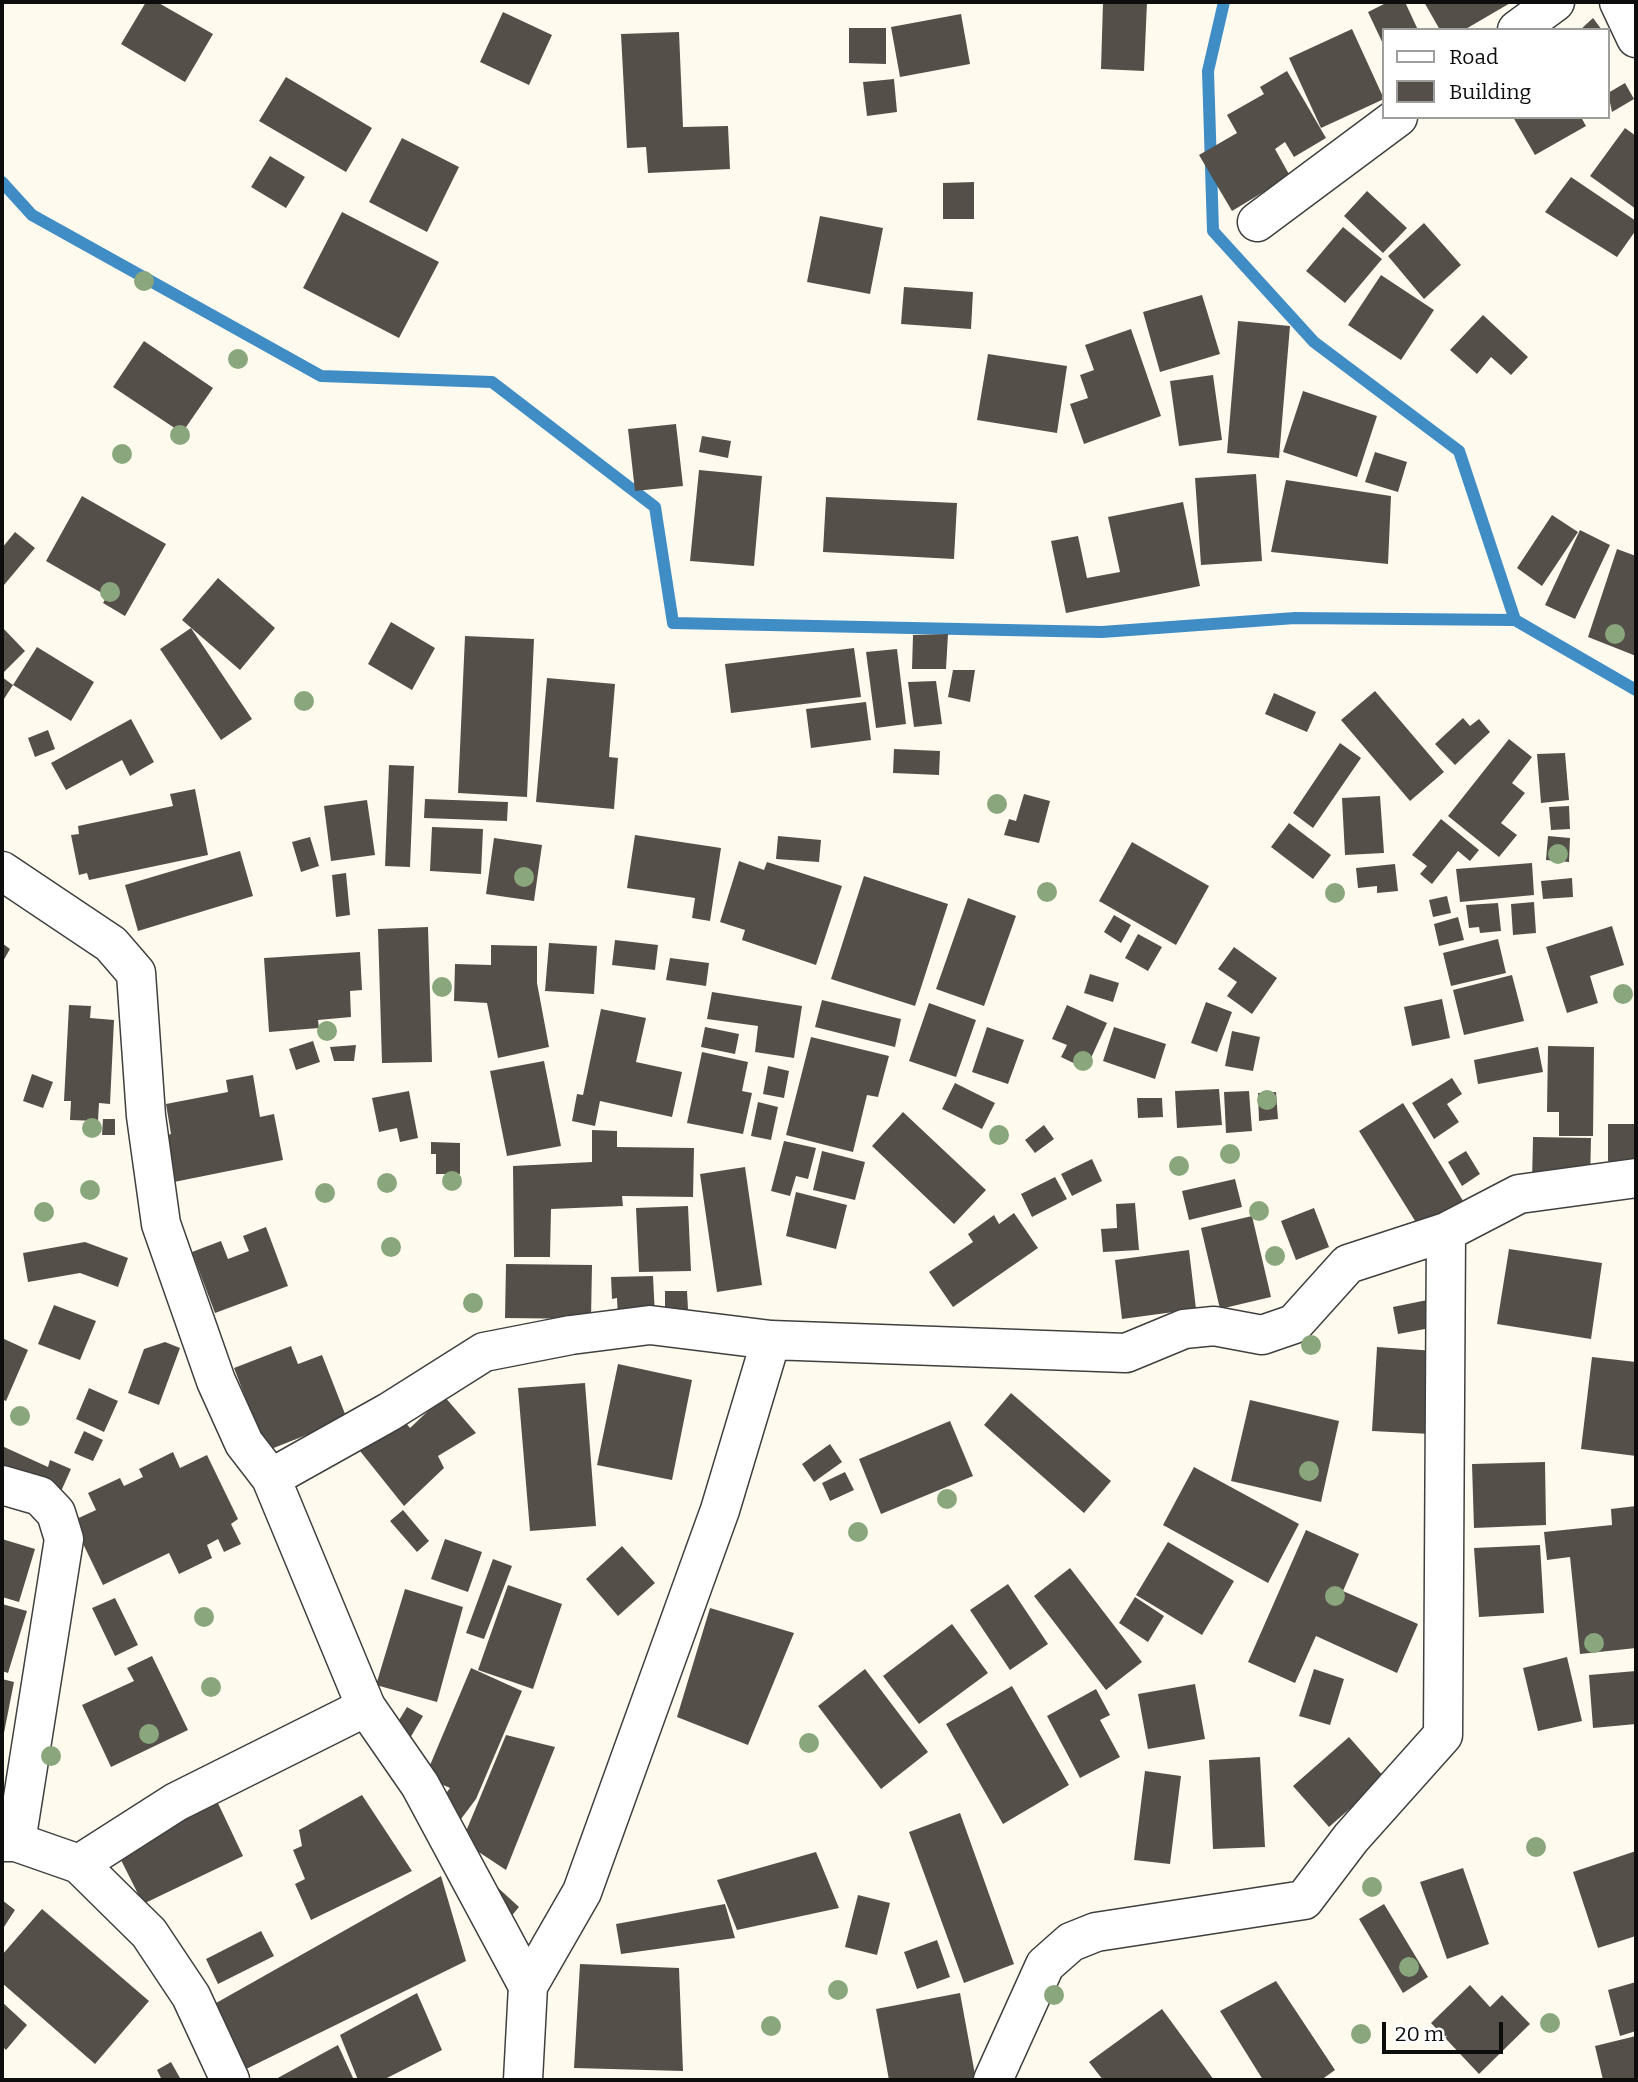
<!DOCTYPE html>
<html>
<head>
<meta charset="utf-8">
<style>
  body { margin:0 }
  #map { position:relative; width:1638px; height:2082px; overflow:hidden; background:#fefbee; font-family:Bitter,serif }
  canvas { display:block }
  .frame { position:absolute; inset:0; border:4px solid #0d0d0d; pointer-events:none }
  .legend { position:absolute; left:1382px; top:28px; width:228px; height:91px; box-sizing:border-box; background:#fff; border:2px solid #9e9e9e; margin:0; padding:9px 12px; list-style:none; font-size:21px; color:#0d0d0d }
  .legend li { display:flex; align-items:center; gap:14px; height:35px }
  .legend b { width:35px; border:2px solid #9e9e9e }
  .scale { position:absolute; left:1382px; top:2022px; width:121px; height:32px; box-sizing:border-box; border:4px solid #0d0d0d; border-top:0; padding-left:9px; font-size:21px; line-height:24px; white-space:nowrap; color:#0d0d0d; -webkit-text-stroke:5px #fff; paint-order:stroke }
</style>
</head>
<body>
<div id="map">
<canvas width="1638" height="2082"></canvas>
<div class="frame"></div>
<ul class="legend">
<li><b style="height:9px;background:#fff"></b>Road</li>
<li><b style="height:19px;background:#554f4a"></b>Building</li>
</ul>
<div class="scale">20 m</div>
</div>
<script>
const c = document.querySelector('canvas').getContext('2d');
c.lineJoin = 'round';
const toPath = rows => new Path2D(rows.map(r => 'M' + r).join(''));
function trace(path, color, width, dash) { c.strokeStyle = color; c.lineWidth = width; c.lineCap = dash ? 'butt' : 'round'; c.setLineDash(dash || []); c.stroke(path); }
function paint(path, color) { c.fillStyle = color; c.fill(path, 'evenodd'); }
const stream = toPath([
  [1224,2,1208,71,1213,231,1314,342,1459,451,1515,620],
  [2,182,32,215,321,376,492,382,655,507,673,623,1102,632,1295,618,1515,620,1636,690]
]);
const building = toPath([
  [146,2,157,2,213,34,185,82,121,44],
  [1103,2,1147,2,1144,71,1101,69],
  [1388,2,1405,2,1418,30,1384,30,1384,46,1368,12],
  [1424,2,1512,2,1464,30,1440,30],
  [503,12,552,35,529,85,480,62],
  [961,14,970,64,900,77,891,27],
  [1593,18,1602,30,1580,30],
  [849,28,886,28,886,64,849,63],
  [1352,29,1384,99,1321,128,1289,58],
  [679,32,683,127,728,126,730,169,648,173,646,147,627,148,621,34],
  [1287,71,1326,138,1294,157,1285,142,1275,149,1290,176,1232,211,1199,155,1237,133,1227,115,1264,94,1260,87],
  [286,77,372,128,346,172,259,121],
  [894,79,897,112,867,116,863,82],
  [1625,83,1634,99,1612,112,1608,93],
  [1513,117,1581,117,1586,126,1535,155],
  [1625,128,1636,136,1636,209,1590,176],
  [402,138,459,167,427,232,369,202],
  [270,156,305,177,286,208,251,187],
  [1571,177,1636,221,1636,230,1617,257,1545,212],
  [974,182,974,219,943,219,943,183],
  [1367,191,1407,228,1383,253,1344,216],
  [342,212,439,262,399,338,303,288],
  [820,216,883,228,870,294,807,282],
  [1424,223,1461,265,1424,299,1388,256],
  [1343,227,1382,259,1345,303,1306,271],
  [1381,275,1434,310,1401,360,1348,325],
  [904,287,973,292,971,329,901,324],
  [1202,295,1220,354,1160,372,1143,312],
  [1483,315,1528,357,1511,375,1491,357,1477,374,1450,350],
  [1238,321,1290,326,1279,458,1227,453],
  [1131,329,1161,416,1084,444,1070,404,1088,398,1080,375,1094,370,1085,345],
  [144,341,213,388,182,433,113,387],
  [988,354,1067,366,1057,433,977,420],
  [1213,375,1222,440,1179,446,1170,381],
  [1303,391,1377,416,1357,477,1283,452],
  [676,424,683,486,635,491,628,429],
  [702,436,731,441,728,458,699,452],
  [1375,452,1407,462,1398,492,1365,482],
  [699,470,762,476,754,566,690,561],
  [1256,474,1262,561,1201,565,1195,478],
  [1286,480,1391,496,1388,564,1271,552],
  [82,496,166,544,125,616,103,603,107,596,46,561],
  [826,497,957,503,954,559,823,552],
  [1183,502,1200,586,1066,613,1051,541,1078,536,1087,578,1120,572,1108,517],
  [1552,515,1578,532,1542,586,1517,568],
  [1580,530,1610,545,1575,619,1545,605],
  [15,532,35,548,4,585,2,582,2,548],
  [1617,549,1636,556,1636,656,1588,637],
  [218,578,275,628,240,670,182,620],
  [391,622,435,648,412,690,368,664],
  [2,627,25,651,2,674],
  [191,628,252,719,221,740,160,649],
  [948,634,946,669,912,669,913,635],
  [465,636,534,639,527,797,458,793],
  [37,647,94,682,71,721,13,685],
  [854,648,861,697,731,713,725,664],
  [897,649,906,724,876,728,866,652],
  [953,670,975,670,970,702,948,697],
  [2,677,13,685,2,702],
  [547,678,615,684,609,757,618,758,614,809,536,802],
  [936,681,942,724,914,727,908,682],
  [1375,691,1444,772,1410,801,1341,720],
  [1274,693,1316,712,1307,732,1265,714],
  [866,702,871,740,811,748,806,709],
  [1463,718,1470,726,1479,719,1490,732,1455,765,1435,744],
  [131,719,154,762,130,776,122,760,66,790,51,763],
  [48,730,55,749,35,757,28,738],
  [1509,739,1532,757,1512,783,1525,793,1501,823,1517,835,1499,857,1448,816],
  [1340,743,1361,758,1313,828,1293,813],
  [894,749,940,751,939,775,893,773],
  [1565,753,1569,800,1541,803,1537,754],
  [389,765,414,766,410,867,385,866],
  [195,789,208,855,89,880,87,873,79,875,71,835,79,834,78,826,173,806,170,794],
  [1024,794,1050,801,1039,843,1004,835,1009,819,1016,821],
  [1380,796,1384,853,1345,855,1342,798],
  [425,799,508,802,507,821,424,818],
  [367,800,375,855,331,861,324,806],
  [1569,806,1570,829,1551,830,1549,807],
  [1441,819,1479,850,1470,861,1458,851,1432,884,1420,874,1427,866,1412,855],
  [1289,823,1331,855,1313,879,1271,847],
  [432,827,483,829,481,874,430,871],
  [635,835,721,848,710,921,692,918,695,898,627,888],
  [778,836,821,840,819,862,776,859],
  [1548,836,1570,838,1569,862,1546,860],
  [310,837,319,866,301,872,292,842],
  [494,838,542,845,534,901,486,894],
  [1132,842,1209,886,1176,945,1099,901],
  [240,851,253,896,138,931,125,885],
  [739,861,764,870,767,862,842,886,816,965,742,940,745,930,720,922],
  [1532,863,1534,895,1460,902,1456,869],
  [1395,864,1398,891,1377,893,1377,886,1358,888,1356,868],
  [346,873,350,915,336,917,332,875],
  [864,876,948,904,915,1006,831,979],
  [1572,878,1573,897,1543,899,1541,881],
  [1447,896,1451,913,1433,917,1429,900],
  [968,898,1016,916,984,1006,936,989],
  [1534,902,1536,933,1513,935,1511,904],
  [1498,903,1501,931,1480,933,1479,927,1469,928,1466,905],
  [1114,915,1131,925,1121,943,1104,932],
  [1458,917,1464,940,1439,946,1434,924],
  [1612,926,1624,965,1590,976,1598,1003,1567,1013,1546,947],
  [428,927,432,1062,382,1063,378,929],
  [1138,934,1162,947,1148,971,1125,958],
  [1498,939,1506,973,1451,986,1443,953],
  [615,940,658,945,655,970,612,965],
  [2,943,10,949,2,963],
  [549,943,597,946,594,994,545,991],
  [491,945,537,946,537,983,549,1047,498,1058,487,1003,454,1001,455,964,491,965],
  [1234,947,1277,978,1252,1014,1227,996,1237,982,1218,969],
  [360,952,362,990,350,991,351,1017,318,1020,319,1028,269,1032,264,958],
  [670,958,709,963,706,986,666,980],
  [1090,974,1119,983,1113,1002,1084,993],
  [1512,975,1524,1021,1464,1035,1453,990],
  [712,992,802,1006,794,1058,755,1052,758,1026,707,1019],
  [1442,999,1450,1038,1412,1046,1404,1007],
  [822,1000,901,1019,895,1047,815,1027],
  [1206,1002,1232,1012,1217,1052,1191,1043],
  [929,1003,976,1020,956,1077,909,1061],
  [69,1005,91,1006,90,1018,114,1020,110,1104,99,1103,98,1121,70,1120,71,1101,64,1101],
  [1067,1005,1107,1023,1086,1069,1061,1057,1067,1045,1052,1039],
  [601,1009,646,1018,636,1062,682,1072,672,1117,600,1101,595,1126,572,1121,577,1094,583,1095],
  [705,1027,739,1034,735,1054,701,1047],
  [987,1027,1024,1040,1008,1084,972,1072],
  [1114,1027,1166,1044,1155,1079,1103,1061],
  [1232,1031,1260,1037,1253,1071,1225,1066],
  [811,1037,889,1056,878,1097,867,1095,853,1152,786,1135],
  [313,1041,320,1062,296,1070,289,1049],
  [356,1045,354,1061,334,1061,330,1047],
  [1548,1046,1594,1047,1593,1136,1559,1136,1559,1112,1547,1112],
  [1538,1047,1543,1072,1478,1084,1474,1060],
  [702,1052,748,1062,742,1091,752,1093,743,1134,687,1123],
  [544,1061,561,1146,507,1156,490,1071],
  [768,1066,789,1071,784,1098,763,1094],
  [32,1074,53,1082,43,1108,23,1101],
  [253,1075,260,1117,274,1114,283,1160,174,1182,165,1136,171,1134,166,1104,228,1092,226,1080],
  [1452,1078,1462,1094,1447,1104,1459,1122,1434,1139,1412,1103],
  [955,1083,995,1103,982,1129,942,1109],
  [1219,1089,1222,1125,1177,1128,1175,1091],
  [409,1091,418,1138,400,1142,397,1128,379,1132,372,1098],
  [1249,1091,1252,1131,1226,1133,1224,1092],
  [1276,1092,1278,1119,1259,1121,1258,1093],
  [1137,1098,1162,1098,1163,1117,1138,1118],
  [758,1102,778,1107,771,1140,751,1136],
  [1403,1103,1465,1204,1422,1232,1359,1131],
  [903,1112,986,1190,954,1224,872,1146],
  [103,1119,115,1119,115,1135,102,1135],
  [1608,1124,1636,1124,1636,1161,1608,1161],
  [1044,1125,1054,1139,1035,1153,1025,1140],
  [592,1130,617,1131,617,1147,694,1148,693,1197,622,1196,623,1206,551,1209,550,1257,514,1257,513,1166,592,1162],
  [1533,1137,1591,1138,1590,1183,1532,1182],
  [784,1141,816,1148,808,1179,796,1176,790,1196,771,1191],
  [431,1142,460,1143,460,1174,436,1174,436,1154,431,1154],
  [822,1151,865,1162,855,1200,813,1190],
  [1466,1151,1480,1174,1462,1186,1448,1162],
  [1092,1159,1102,1181,1072,1196,1061,1174],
  [745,1167,762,1285,717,1292,700,1174],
  [1055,1177,1067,1199,1032,1217,1021,1194],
  [1235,1179,1242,1207,1189,1220,1182,1191],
  [796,1192,847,1205,836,1249,786,1236],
  [1135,1203,1139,1250,1103,1252,1101,1229,1117,1228,1116,1204],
  [688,1206,691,1271,639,1272,636,1208],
  [1314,1208,1329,1247,1296,1260,1281,1221],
  [1014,1213,1038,1248,953,1307,929,1272,973,1242,968,1234,994,1215,999,1224],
  [1252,1216,1271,1297,1220,1309,1201,1228],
  [266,1227,288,1286,215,1313,192,1252,221,1241,228,1259,249,1251,243,1236],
  [85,1242,128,1258,118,1287,80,1273,28,1282,23,1253],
  [1509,1249,1602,1263,1591,1339,1497,1324],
  [1189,1250,1196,1309,1122,1319,1115,1260],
  [506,1264,592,1265,591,1319,505,1318],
  [653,1276,655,1316,618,1318,617,1298,612,1299,611,1277],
  [665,1291,687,1291,688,1309,665,1309],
  [1437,1298,1441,1326,1398,1334,1393,1307],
  [54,1305,96,1321,80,1360,38,1344],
  [2,1338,28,1350,6,1401,2,1399],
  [165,1342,180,1348,159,1405,128,1393,144,1349],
  [291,1346,298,1364,322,1355,347,1419,266,1451,234,1368],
  [1377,1347,1436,1351,1431,1434,1372,1431],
  [1592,1357,1636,1362,1636,1456,1581,1449],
  [618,1364,692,1380,672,1480,597,1465],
  [585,1383,596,1526,530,1531,518,1388],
  [89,1388,118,1401,104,1432,76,1419],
  [1011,1393,1111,1481,1084,1513,984,1425],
  [444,1396,476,1433,438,1456,444,1468,404,1506,360,1451,402,1418,410,1428],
  [1250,1400,1339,1421,1321,1502,1231,1481],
  [950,1421,973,1476,881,1514,859,1459],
  [84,1431,103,1440,93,1461,74,1453],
  [830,1444,842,1462,814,1482,802,1464],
  [2,1446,48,1467,50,1460,71,1469,58,1498,2,1472],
  [173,1452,180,1468,207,1455,238,1519,231,1524,241,1544,224,1552,218,1539,207,1545,212,1558,179,1574,169,1553,103,1585,72,1521,96,1510,88,1493,120,1478,124,1486,143,1477,139,1469],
  [1545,1462,1546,1525,1474,1528,1472,1464],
  [1194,1467,1299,1524,1268,1583,1163,1525],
  [845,1472,854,1490,830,1501,822,1483],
  [1636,1506,1636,1648,1580,1654,1570,1557,1547,1560,1544,1532,1612,1525,1611,1509],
  [403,1510,429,1541,417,1552,390,1521],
  [1306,1530,1359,1554,1343,1591,1418,1624,1397,1673,1316,1636,1295,1683,1248,1662],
  [2,1539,35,1549,19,1602,2,1597],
  [445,1539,482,1552,468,1592,431,1579],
  [1168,1542,1234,1581,1202,1635,1136,1595],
  [1540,1545,1544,1613,1479,1617,1474,1548],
  [622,1546,655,1583,618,1616,586,1579],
  [493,1559,512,1566,484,1639,466,1633],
  [1070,1568,1142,1662,1106,1690,1034,1596],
  [1008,1584,1048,1644,1010,1670,970,1610],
  [508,1585,562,1604,533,1689,478,1670],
  [405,1589,463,1607,437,1702,376,1685],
  [1135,1597,1164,1616,1148,1642,1119,1623],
  [115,1598,138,1645,115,1656,92,1608],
  [2,1604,27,1611,8,1673,2,1671],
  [710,1608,794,1633,748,1745,677,1717],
  [952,1624,988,1673,919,1724,883,1676],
  [152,1656,188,1730,111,1767,82,1705,134,1681,127,1668],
  [1567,1657,1582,1721,1538,1731,1523,1668],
  [471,1668,522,1691,476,1799,458,1823,436,1807,450,1788,425,1777],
  [865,1669,928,1752,881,1789,818,1706],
  [1314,1669,1344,1679,1330,1725,1299,1716],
  [1636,1671,1636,1724,1593,1728,1589,1675],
  [2,1679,14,1682,3,1738,2,1738],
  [1195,1684,1205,1739,1148,1749,1138,1694],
  [1012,1686,1069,1785,1003,1824,946,1724],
  [1096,1689,1110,1715,1100,1720,1120,1757,1080,1778,1047,1716],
  [407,1707,423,1716,406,1745,390,1735],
  [506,1735,555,1747,506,1870,462,1841],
  [1349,1737,1385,1778,1329,1827,1293,1786],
  [1260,1757,1265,1847,1213,1849,1209,1760],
  [1145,1771,1181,1776,1170,1864,1134,1860],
  [362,1795,412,1871,311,1920,295,1884,305,1879,293,1850,302,1846,299,1830],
  [216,1799,243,1856,143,1904,115,1848],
  [960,1813,1014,1964,964,1983,909,1832],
  [1636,1851,1636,1936,1598,1948,1573,1872],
  [816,1852,839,1908,737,1930,717,1880],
  [1463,1868,1489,1944,1447,1959,1420,1882],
  [441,1876,466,1961,238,2073,209,2007],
  [495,1885,519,1907,509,1919],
  [858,1895,890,1903,877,1955,845,1947],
  [2,1900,15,1910,2,1930],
  [725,1904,735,1938,621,1954,616,1924],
  [1384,1904,1428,1977,1403,1993,1359,1919],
  [42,1909,149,2001,95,2064,2,1983,2,1955],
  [261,1931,274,1956,218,1984,206,1959],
  [937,1940,950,1977,917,1989,904,1952],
  [580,1964,679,1968,683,2071,574,2068],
  [1276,1981,1335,2070,1321,2080,1263,2080,1220,2011],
  [1636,1982,1636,2031,1620,2036,1608,1990],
  [1470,1985,1490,2007,1502,1995,1530,2024,1479,2074,1431,2023],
  [417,1993,442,2050,383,2080,358,2080,340,2035],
  [960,1993,976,2080,889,2080,876,2009],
  [2,2002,27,2025,6,2050,2,2046],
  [1162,2009,1214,2080,1103,2080,1089,2062],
  [1636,2036,1636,2080,1603,2080,1595,2046],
  [338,2045,354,2080,274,2080],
  [171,2062,180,2078,162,2080,157,2070]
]);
const minor = toPath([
  [1619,2,1636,38],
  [1517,30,1555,2],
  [1257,222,1398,117],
  [2,871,111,944,136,973,146,1116,161,1224,216,1381,244,1443,271,1478,366,1707,420,1785,528,1986,523,2080],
  [271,1478,389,1412,484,1352,571,1335,650,1325,771,1340,1126,1353,1184,1329,1214,1326,1262,1335,1294,1324,1348,1264,1446,1232,1519,1194,1636,1178],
  [2,1485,40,1496,56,1513,64,1539,16,1842],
  [2,1842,16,1842,79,1864,149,1933,191,1996,230,2080],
  [79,1864,176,1802,366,1707],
  [528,1986,582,1892,720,1510,771,1340],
  [993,2080,1045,1965,1071,1942,1096,1932,1304,1900,1351,1838,1443,1735,1446,1232]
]);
const trees = [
  [144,281],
  [238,359],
  [180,435],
  [122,454],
  [110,592],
  [1615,634],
  [304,701],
  [997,804],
  [1558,854],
  [524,877],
  [1047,892],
  [1335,893],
  [442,987],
  [1623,994],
  [327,1031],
  [1083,1061],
  [1267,1100],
  [92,1128],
  [999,1135],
  [1230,1154],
  [1179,1166],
  [452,1181],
  [387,1183],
  [90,1190],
  [325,1193],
  [1259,1211],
  [44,1212],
  [391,1247],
  [1275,1256],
  [473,1303],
  [1311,1345],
  [20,1416],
  [1309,1471],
  [947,1499],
  [858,1532],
  [1335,1596],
  [204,1617],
  [1594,1643],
  [211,1687],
  [149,1734],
  [809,1743],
  [51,1756],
  [1536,1847],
  [1372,1887],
  [1409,1967],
  [838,1990],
  [1054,1995],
  [1550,2023],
  [771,2026],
  [1361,2034]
];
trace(stream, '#408dc6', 12);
paint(building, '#554f4a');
trace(minor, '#404040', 41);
trace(minor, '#fff', 38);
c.fillStyle = '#8aa67d';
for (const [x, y] of trees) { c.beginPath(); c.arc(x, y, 10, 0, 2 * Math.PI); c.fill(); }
</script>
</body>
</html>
